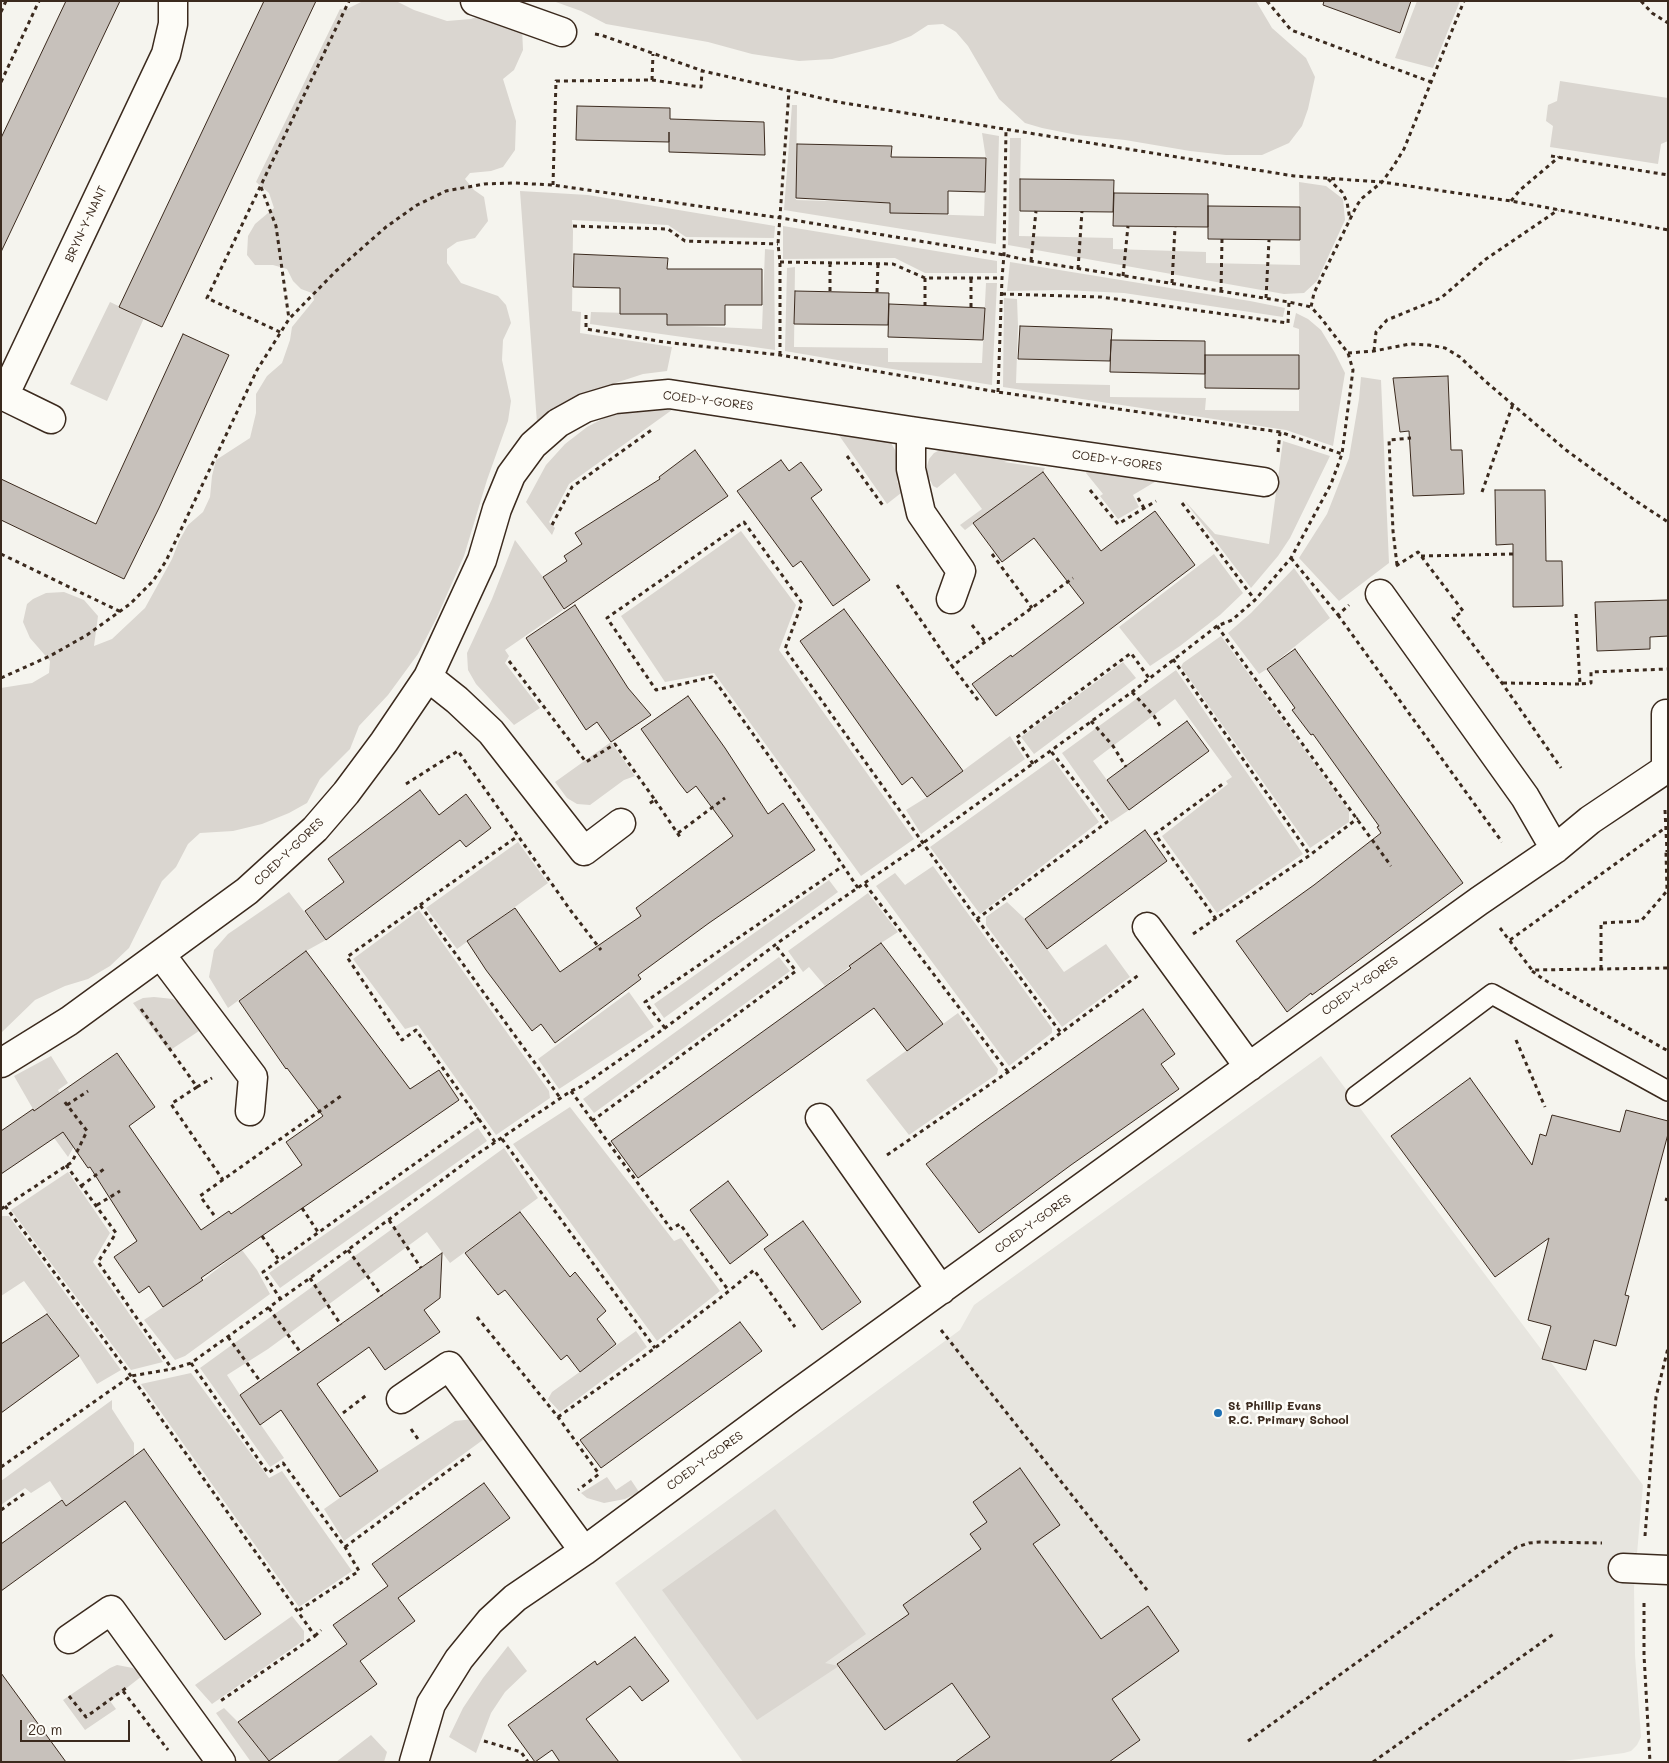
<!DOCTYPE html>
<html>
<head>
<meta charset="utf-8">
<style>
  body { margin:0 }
  #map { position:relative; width:1669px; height:1763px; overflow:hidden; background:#f5f4ee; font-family:Mali,sans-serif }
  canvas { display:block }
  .frame { position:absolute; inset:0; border:2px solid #3b2a1e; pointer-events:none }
  .scale { position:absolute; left:20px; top:1720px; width:110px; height:22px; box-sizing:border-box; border:2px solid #3b2a1e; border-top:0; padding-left:6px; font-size:15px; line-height:18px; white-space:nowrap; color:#3b2a1e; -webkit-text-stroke:4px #fdfcf7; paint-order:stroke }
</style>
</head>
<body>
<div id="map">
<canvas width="1669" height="1763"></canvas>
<div class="frame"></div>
<div class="scale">20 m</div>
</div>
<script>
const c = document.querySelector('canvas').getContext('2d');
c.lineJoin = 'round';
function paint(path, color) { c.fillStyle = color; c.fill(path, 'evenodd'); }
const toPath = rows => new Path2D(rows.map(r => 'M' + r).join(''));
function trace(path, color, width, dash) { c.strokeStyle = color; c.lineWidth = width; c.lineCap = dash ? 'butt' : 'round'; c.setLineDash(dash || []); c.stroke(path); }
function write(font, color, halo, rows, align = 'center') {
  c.font = font + ' Mali,sans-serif'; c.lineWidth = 5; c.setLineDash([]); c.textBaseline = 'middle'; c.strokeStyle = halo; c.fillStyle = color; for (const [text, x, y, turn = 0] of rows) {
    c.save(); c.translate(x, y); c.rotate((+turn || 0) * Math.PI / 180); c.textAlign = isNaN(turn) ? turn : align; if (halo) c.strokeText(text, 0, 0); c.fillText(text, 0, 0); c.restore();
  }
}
const built = toPath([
  [1321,1056,1643,1485,1634,1588,1635,1655,1641,1737,1637,1745,1631,1751,1624,1753,1556,1762,743,1762,615,1583,960,1330,974,1305]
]);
const green = toPath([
  [363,1,396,1,414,10,447,21,471,19,490,12,522,28,523,50,514,70,503,79,516,121,515,150,503,167,491,171,470,173,465,179,474,190,484,197,488,221,475,238,457,242,447,249,447,263,461,283,498,296,506,305,511,323,503,340,502,360,511,401,508,421,487,480,464,556,437,617,418,654,388,695,359,726,350,749,320,779,307,803,289,813,262,824,233,831,200,833,188,844,176,867,162,881,129,948,110,966,88,979,65,986,35,1000,1,1033,1,688,32,683,49,673,50,661,30,638,23,622,27,604,33,599,46,593,64,592,84,600,98,616,94,646,112,639,145,608,172,559,179,541,188,525,203,512,210,497,212,476,216,460,250,438,256,413,256,394,267,376,282,363,290,340,292,327,314,300,312,293,301,289,293,281,287,269,273,265,255,265,247,255,248,236,255,224,274,208,269,193,256,182,340,9,345,10],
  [553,1,1256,1,1272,28,1306,58,1315,77,1308,109,1302,126,1289,143,1262,155,1226,155,1190,151,1125,140,1077,135,1042,128,1025,123,999,99,968,46,956,32,943,24,928,25,911,36,890,44,832,59,799,61,752,54,708,42,606,24,581,11],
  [1417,1,1460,1,1433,68,1395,58],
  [1560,81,1668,98,1668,141,1661,144,1658,164,1550,147,1553,126,1546,121,1548,105,1557,101],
  [792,105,797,105,796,200,890,203,891,213,984,216,986,159,982,133,999,136,996,244,784,210],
  [1010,138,1021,138,1019,236,1113,238,1113,249,1206,252,1206,263,1300,265,1299,182,1326,186,1343,199,1345,220,1317,281,1304,293,1284,294,1008,245],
  [520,191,588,195,775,226,774,238,686,237,668,225,572,220,573,231,572,311,581,312,580,333,672,347,667,371,643,374,591,391,560,406,537,423],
  [783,226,997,261,997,273,925,273,895,258,783,259],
  [765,249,774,250,775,350,590,324,591,312,667,314,667,325,762,329],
  [1010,262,1250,301,1285,308,1283,317,1124,293,1064,290,1007,291],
  [795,267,794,347,888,348,888,362,982,363,986,283,997,283,992,385,861,364,785,351,787,268],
  [1004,298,1017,299,1018,326,1016,383,1110,385,1110,397,1206,398,1205,410,1299,411,1299,329,1293,327,1296,313,1308,319,1321,330,1335,353,1345,373,1333,446,1286,430,1003,387],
  [110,302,144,318,107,401,70,384],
  [1361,377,1381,380,1389,563,1339,601,1299,558,1327,514,1349,458,1359,399],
  [676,407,569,484,549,522,555,528,552,535,526,502,546,465,565,444,587,427,610,415,650,408],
  [836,431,890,441,895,450,898,466,897,481,901,493,887,504],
  [1283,441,1330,456,1290,538,1278,556,1251,588,1184,500,1215,534,1269,544],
  [944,448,1016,458,1004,462,1045,468,1043,472,965,530,960,525,982,509,955,473,937,488,933,486,927,474,927,466,929,459,934,453],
  [1087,470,1158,480,1133,495,1139,507,1118,519,1100,496,1103,494,1086,473],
  [741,531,796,605,779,650,914,839,861,876,714,673,665,682,621,616],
  [515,540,543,577,561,604,563,610,505,650,509,656,505,663,540,708,514,725,476,684,468,670,467,653,492,599],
  [1214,554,1243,593,1220,615,1180,646,1150,666,1119,627],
  [1294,568,1330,618,1267,669,1259,674,1228,633,1251,613],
  [1221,636,1349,811,1349,822,1310,848,1181,667,1183,663],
  [1123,662,1136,678,1034,754,1021,737],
  [1176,670,1303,854,1217,913,1162,836,1228,784,1226,781,1232,777,1175,699,1093,761,1129,810,1111,822,1062,753],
  [1010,736,1025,759,921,834,906,810,927,797],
  [611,742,635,776,624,780,590,805,577,804,567,798,555,782],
  [1053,759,1099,822,980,914,930,847],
  [518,842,548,883,457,949,426,908],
  [933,866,1052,1028,1052,1033,1009,1066,876,886,895,873,905,885],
  [829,880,838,892,664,1018,654,1004],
  [289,892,326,940,306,951,228,1008,209,977,214,950,228,934],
  [868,893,898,932,878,945,825,986,809,967,803,972,788,951],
  [1007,902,1025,919,1064,972,1106,944,1130,977,1062,1027,986,925,986,917],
  [419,910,549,1091,550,1098,496,1135,418,1025,405,1029,353,959],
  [779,957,790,971,594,1113,583,1099],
  [629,992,654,1027,559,1089,538,1059],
  [154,997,173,999,188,1009,202,1029,169,1051,133,1003,143,998],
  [958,1013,998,1069,997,1074,909,1135,866,1080],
  [51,1056,68,1083,58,1090,81,1134,68,1157,33,1109,14,1076],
  [570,1107,674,1241,681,1238,720,1291,657,1341,513,1144],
  [478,1128,487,1141,280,1288,269,1273],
  [504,1148,538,1198,450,1263,427,1232,268,1349,227,1375,240,1395,284,1458,270,1467,200,1368],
  [68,1172,110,1233,93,1262,163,1362,131,1370,11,1210],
  [1,1216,9,1216,121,1370,97,1384,79,1356,24,1281,1,1296],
  [242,1250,257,1270,270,1294,185,1356,175,1360,144,1320,203,1280],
  [636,1331,647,1347,560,1412,548,1399,552,1392],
  [191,1373,269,1478,282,1471,352,1571,299,1607,141,1384],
  [112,1400,112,1409,134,1443,134,1457,67,1507,50,1481,31,1493,25,1488,1,1505,1,1481],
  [474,1419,491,1434,344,1541,324,1509,378,1471,455,1421],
  [607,1477,616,1490,631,1480,639,1492,625,1499,604,1503,587,1498,581,1493],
  [775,1509,866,1634,825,1663,839,1666,757,1720,662,1590],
  [292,1616,304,1631,304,1640,212,1704,195,1685],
  [508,1646,527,1671,505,1692,491,1713,476,1753,449,1737,463,1708,483,1678],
  [117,1665,133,1668,142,1676,110,1701,116,1709,85,1730,63,1700,110,1668],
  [224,1708,238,1722,269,1762,251,1762,216,1713],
  [371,1735,387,1752,384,1762,336,1762]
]);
const building = toPath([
  [66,1,120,1,1,252,1,138,66,1],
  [264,1,316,1,162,327,119,307,264,1],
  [1324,1,1411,1,1400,33,1323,5,1324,1],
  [577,106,670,108,670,119,764,122,765,155,669,152,669,132,669,142,576,140,577,106],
  [797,144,892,146,891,157,986,158,985,192,948,191,948,214,890,213,890,203,796,198,797,144],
  [1020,179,1114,180,1113,212,1020,211,1020,179],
  [1114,193,1208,194,1208,227,1113,226,1114,193],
  [1208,206,1300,207,1300,240,1208,239,1208,206],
  [574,254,668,258,667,269,762,269,762,305,725,305,725,325,667,325,667,314,620,314,620,288,573,287,574,254],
  [795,291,889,293,888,325,794,324,795,291],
  [889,304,985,308,983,340,888,337,889,304],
  [1020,326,1112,329,1110,361,1018,359,1020,326],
  [183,334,229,355,159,508,124,579,1,520,1,479,96,524,183,334],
  [1111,340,1205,341,1205,374,1110,372,1111,340],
  [1205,355,1299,355,1299,389,1205,388,1205,355],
  [1448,376,1451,450,1462,450,1464,494,1413,496,1409,431,1400,432,1393,378,1448,376],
  [695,450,728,496,564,609,543,577,567,561,564,556,582,544,575,533,660,479,659,477,695,450],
  [781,460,789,471,801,462,822,490,811,498,870,580,833,606,801,561,793,567,737,491,781,460],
  [1043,472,1101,551,1155,511,1195,565,996,716,972,684,1011,655,1012,657,1084,603,1034,538,1002,562,973,523,1043,472],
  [1495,490,1545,490,1546,561,1562,561,1563,606,1513,607,1513,544,1496,545,1495,490],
  [1668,600,1668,636,1650,637,1650,649,1597,651,1595,602,1668,600],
  [575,605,628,688,651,715,611,742,597,722,586,730,526,638,575,605],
  [844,609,963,771,927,797,912,777,902,785,800,641,844,609],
  [1295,649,1463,883,1339,975,1312,995,1311,993,1287,1012,1236,941,1314,885,1381,833,1377,827,1379,826,1313,734,1311,735,1292,710,1295,708,1267,669,1295,649],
  [688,696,725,748,768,814,783,803,815,850,709,923,638,975,641,979,555,1043,541,1024,532,1031,486,970,467,941,515,908,560,972,641,916,636,908,733,836,696,786,687,793,680,784,641,729,688,696],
  [1187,721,1209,751,1129,810,1107,780,1187,721],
  [420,790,439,815,466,794,491,828,466,847,460,840,326,940,305,911,344,882,328,859,420,790],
  [1145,830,1167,861,1047,949,1025,919,1145,830],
  [881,943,943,1024,907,1051,874,1008,638,1178,611,1141,851,968,849,966,881,943],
  [306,951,410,1089,439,1070,459,1100,201,1278,203,1280,163,1307,149,1286,139,1293,114,1257,137,1241,90,1167,88,1168,63,1132,1,1174,1,1131,33,1109,34,1111,117,1053,155,1107,129,1126,201,1230,229,1211,231,1214,302,1165,286,1142,323,1116,287,1068,286,1069,239,1001,306,951],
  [1143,1009,1175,1054,1161,1064,1179,1089,1071,1165,979,1233,926,1164,982,1123,1143,1009],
  [1470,1078,1532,1165,1540,1134,1546,1136,1552,1115,1620,1132,1626,1110,1668,1121,1668,1134,1625,1295,1629,1296,1616,1346,1594,1340,1586,1370,1542,1359,1551,1326,1528,1320,1549,1238,1495,1277,1391,1136,1470,1078],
  [728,1181,768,1235,730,1264,690,1210,728,1181],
  [520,1212,570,1277,575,1272,606,1311,597,1319,616,1344,580,1372,567,1355,561,1360,505,1290,498,1295,465,1253,520,1212],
  [803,1221,861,1302,822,1330,764,1249,803,1221],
  [442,1253,440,1298,424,1310,440,1332,385,1370,369,1347,317,1384,378,1471,340,1497,281,1410,260,1425,240,1395,442,1253],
  [47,1314,79,1356,1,1413,1,1344,47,1314],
  [740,1322,762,1351,601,1468,580,1440,740,1322],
  [144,1449,261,1614,225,1640,125,1501,1,1591,1,1544,62,1500,66,1506,144,1449],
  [1020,1468,1060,1525,1033,1544,1101,1639,1148,1606,1179,1651,1112,1699,1140,1740,1109,1762,955,1762,990,1737,952,1683,885,1730,837,1664,909,1614,903,1605,981,1549,970,1534,987,1522,973,1502,1020,1468],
  [484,1483,510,1518,398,1598,415,1621,360,1661,377,1684,269,1761,238,1722,347,1644,333,1625,388,1586,372,1564,484,1483],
  [635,1637,669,1681,642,1701,630,1686,586,1719,619,1762,560,1762,552,1750,535,1762,508,1725,595,1661,597,1665,635,1637],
  [1,1673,66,1762,1,1762,1,1673]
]);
const path = toPath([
  [1267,1,1291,30,1431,82],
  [1641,1,1652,13,1668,23],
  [1,12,6,1],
  [595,34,601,35,703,71,838,102,1294,176,1382,182,1511,201,1668,230],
  [652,80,653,54],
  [1,82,39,1],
  [1551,156,1668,175],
  [1328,179,1342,192,1347,202,1350,220],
  [553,185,556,81,652,80,701,87,702,72],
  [261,187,276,226,289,319],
  [1511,201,1520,190,1559,157],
  [573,226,668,229,685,241,778,244],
  [1031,261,1036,211],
  [780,262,893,264,925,278,1002,278],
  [1078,269,1082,211],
  [1123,276,1128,226],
  [925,278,925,306],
  [1172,283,1175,227],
  [830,291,830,264],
  [1221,291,1222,239],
  [877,292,878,264],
  [1002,294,1101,297,1288,323,1289,302],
  [1266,298,1269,240],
  [971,307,971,278],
  [586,315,586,329,664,342,780,355,998,392,1280,432,1342,454],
  [280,332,207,298,349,1],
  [1374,351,1376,332,1387,320,1441,298,1486,259,1558,210],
  [1348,353,1374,351,1410,344,1429,345,1445,348,1460,357,1485,381,1566,450,1636,501,1668,522],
  [780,355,780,262,778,244,789,91],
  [998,392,1002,278,1004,255,1006,129],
  [1278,452,1280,432],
  [847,456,884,507],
  [1090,490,1118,524,1156,501],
  [1482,492,1513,404],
  [1138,498,1144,508],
  [1182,503,1255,600],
  [552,525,572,487,653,429],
  [1,554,121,612],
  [992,554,1032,608],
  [1421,556,1513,554],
  [1291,558,1338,615,1349,605],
  [1397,565,1393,531,1389,440,1411,438],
  [1396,566,1418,552,1463,611,1453,618,1502,683,1561,768],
  [897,585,952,666],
  [1576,614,1580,684,1591,683,1591,672,1668,669],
  [1338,615,1502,842],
  [972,625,985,642],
  [1217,626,1391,866],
  [1173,659,1310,855],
  [509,661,586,762,615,744,655,800,647,805],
  [1,678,50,656,87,635,130,604,153,581,166,561,257,370,289,319,336,271,386,227,417,205,446,191,484,184,514,183,553,185,781,218,1004,255,1031,261,1289,302,1311,307],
  [1503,683,1580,684],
  [1132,692,1154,716,1162,729],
  [978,700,952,666,1073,578],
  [1091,721,1113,746,1126,767],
  [1033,764,1016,738,1131,653,1149,678],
  [406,784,458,751,571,911,601,950],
  [655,800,680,837],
  [1665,810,1667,852],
  [678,833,725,798],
  [865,884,1008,1072],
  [858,888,771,759,712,677,656,690,607,618,744,522,802,603,785,649,977,919,1107,822,1050,750],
  [420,905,518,836],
  [977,919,1061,1033],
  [1216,919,1155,834,1224,783],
  [1500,928,1532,970,1668,968],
  [1193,934,1310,855,1358,818],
  [1510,940,1665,828],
  [1601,969,1601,923,1641,921,1667,891,1666,852],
  [1532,971,1543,979,1668,1051],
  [141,1009,197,1087,171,1104,223,1180],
  [665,1028,645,1002,843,866],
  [1516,1040,1545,1107],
  [197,1087,212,1078],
  [571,1091,671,1229,680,1224,729,1291],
  [67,1105,88,1091],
  [592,1121,796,971,775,945],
  [502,1139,655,1348],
  [495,1142,416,1030,402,1040,347,957,420,905,561,1099],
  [887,1155,1008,1072,1140,974],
  [66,1165,116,1233,98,1262,172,1369],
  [81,1186,104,1169],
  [1665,1199,1668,1200],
  [97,1205,120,1191],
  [5,1206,131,1376,315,1636,219,1702],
  [302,1208,318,1232],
  [1,1209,72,1162,87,1131,64,1101],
  [214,1215,200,1196,341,1096],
  [389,1220,421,1268],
  [262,1236,279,1260],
  [348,1250,382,1296],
  [310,1278,341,1325],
  [281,1300,263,1272,479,1118],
  [269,1308,301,1353],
  [477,1317,558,1417,599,1474,578,1490],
  [941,1330,1147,1590],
  [228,1337,260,1381],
  [191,1363,268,1473,283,1463,345,1547,359,1571,298,1611],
  [343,1413,368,1394],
  [558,1417,655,1348,729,1291,754,1270,795,1327],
  [411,1429,418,1439],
  [1,1467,131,1376,172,1369,191,1363,310,1278,473,1157,571,1091,582,1086,665,1028,783,939,923,843,1132,692,1217,626,1232,620,1255,600,1291,558,1331,484,1342,454,1353,370,1348,353,1321,318,1311,307,1314,293,1356,207,1361,199,1382,182,1393,167,1404,149,1464,1],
  [1,1510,25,1493],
  [1645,1536,1656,1397,1668,1348],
  [345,1547,472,1453],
  [1644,1603,1644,1655,1650,1762],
  [315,1636,321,1630],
  [123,1691,168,1750],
  [69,1696,86,1717,126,1688],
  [484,1741,521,1752,528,1762],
  [1248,1741,1517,1547,1529,1543,1540,1542,1602,1543],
  [1373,1762,1555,1633]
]);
const lane = toPath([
  [1356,1096,1492,994,1668,1091]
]);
const street = toPath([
  [475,1,562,32],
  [51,419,4,396,166,54,173,24,173,1],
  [911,431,911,469,921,513,961,571,951,599],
  [1380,594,1525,797,1555,849],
  [428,677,457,700,491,732,584,851,621,823],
  [1147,927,1249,1067],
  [161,955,253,1077,250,1111],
  [1,1063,69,1021,247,891,315,829,346,793,384,742,428,677,482,560,497,509,511,475,533,445,558,423,585,408,615,399,669,394,911,431,1264,482],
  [820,1118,941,1290],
  [401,1399,449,1366,584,1551],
  [1623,1568,1668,1570],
  [69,1639,111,1610,221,1762],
  [414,1762,431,1704,459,1659,490,1621,515,1598,584,1551,788,1400,1290,1037,1479,901,1555,849,1590,820,1666,769,1666,714]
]);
const markers = [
  [1218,1413,5,"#1f6fb2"]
];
const streetNames = [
  ["BRYN-Y-NANT",86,224,-65],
  ["COED-Y-GORES",708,401,7],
  ["COED-Y-GORES",1117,461,8],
  ["COED-Y-GORES",289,852,-44],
  ["COED-Y-GORES",1360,986,-36],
  ["COED-Y-GORES",1033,1224,-36],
  ["COED-Y-GORES",705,1461,-36]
];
const poiNames = [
  ["St Phillip Evans",1228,1406],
  ["R.C. Primary School",1228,1420]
];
paint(built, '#e7e5df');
paint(green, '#dad6d0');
paint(building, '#c7c1bb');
trace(building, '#3b2a1e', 1);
trace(lane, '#3b2a1e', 22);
trace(street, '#3b2a1e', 31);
trace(path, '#3b2a1e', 3, [4, 4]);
trace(lane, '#fdfcf7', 19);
trace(street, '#fdfcf7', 28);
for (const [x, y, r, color] of markers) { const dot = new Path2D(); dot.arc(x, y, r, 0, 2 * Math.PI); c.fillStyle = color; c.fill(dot); trace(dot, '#fdfcf7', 2); }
write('12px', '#3b2a1e', '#fdfcf7', streetNames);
write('bold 12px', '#3b2a1e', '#fdfcf7', poiNames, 'left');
</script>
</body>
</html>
